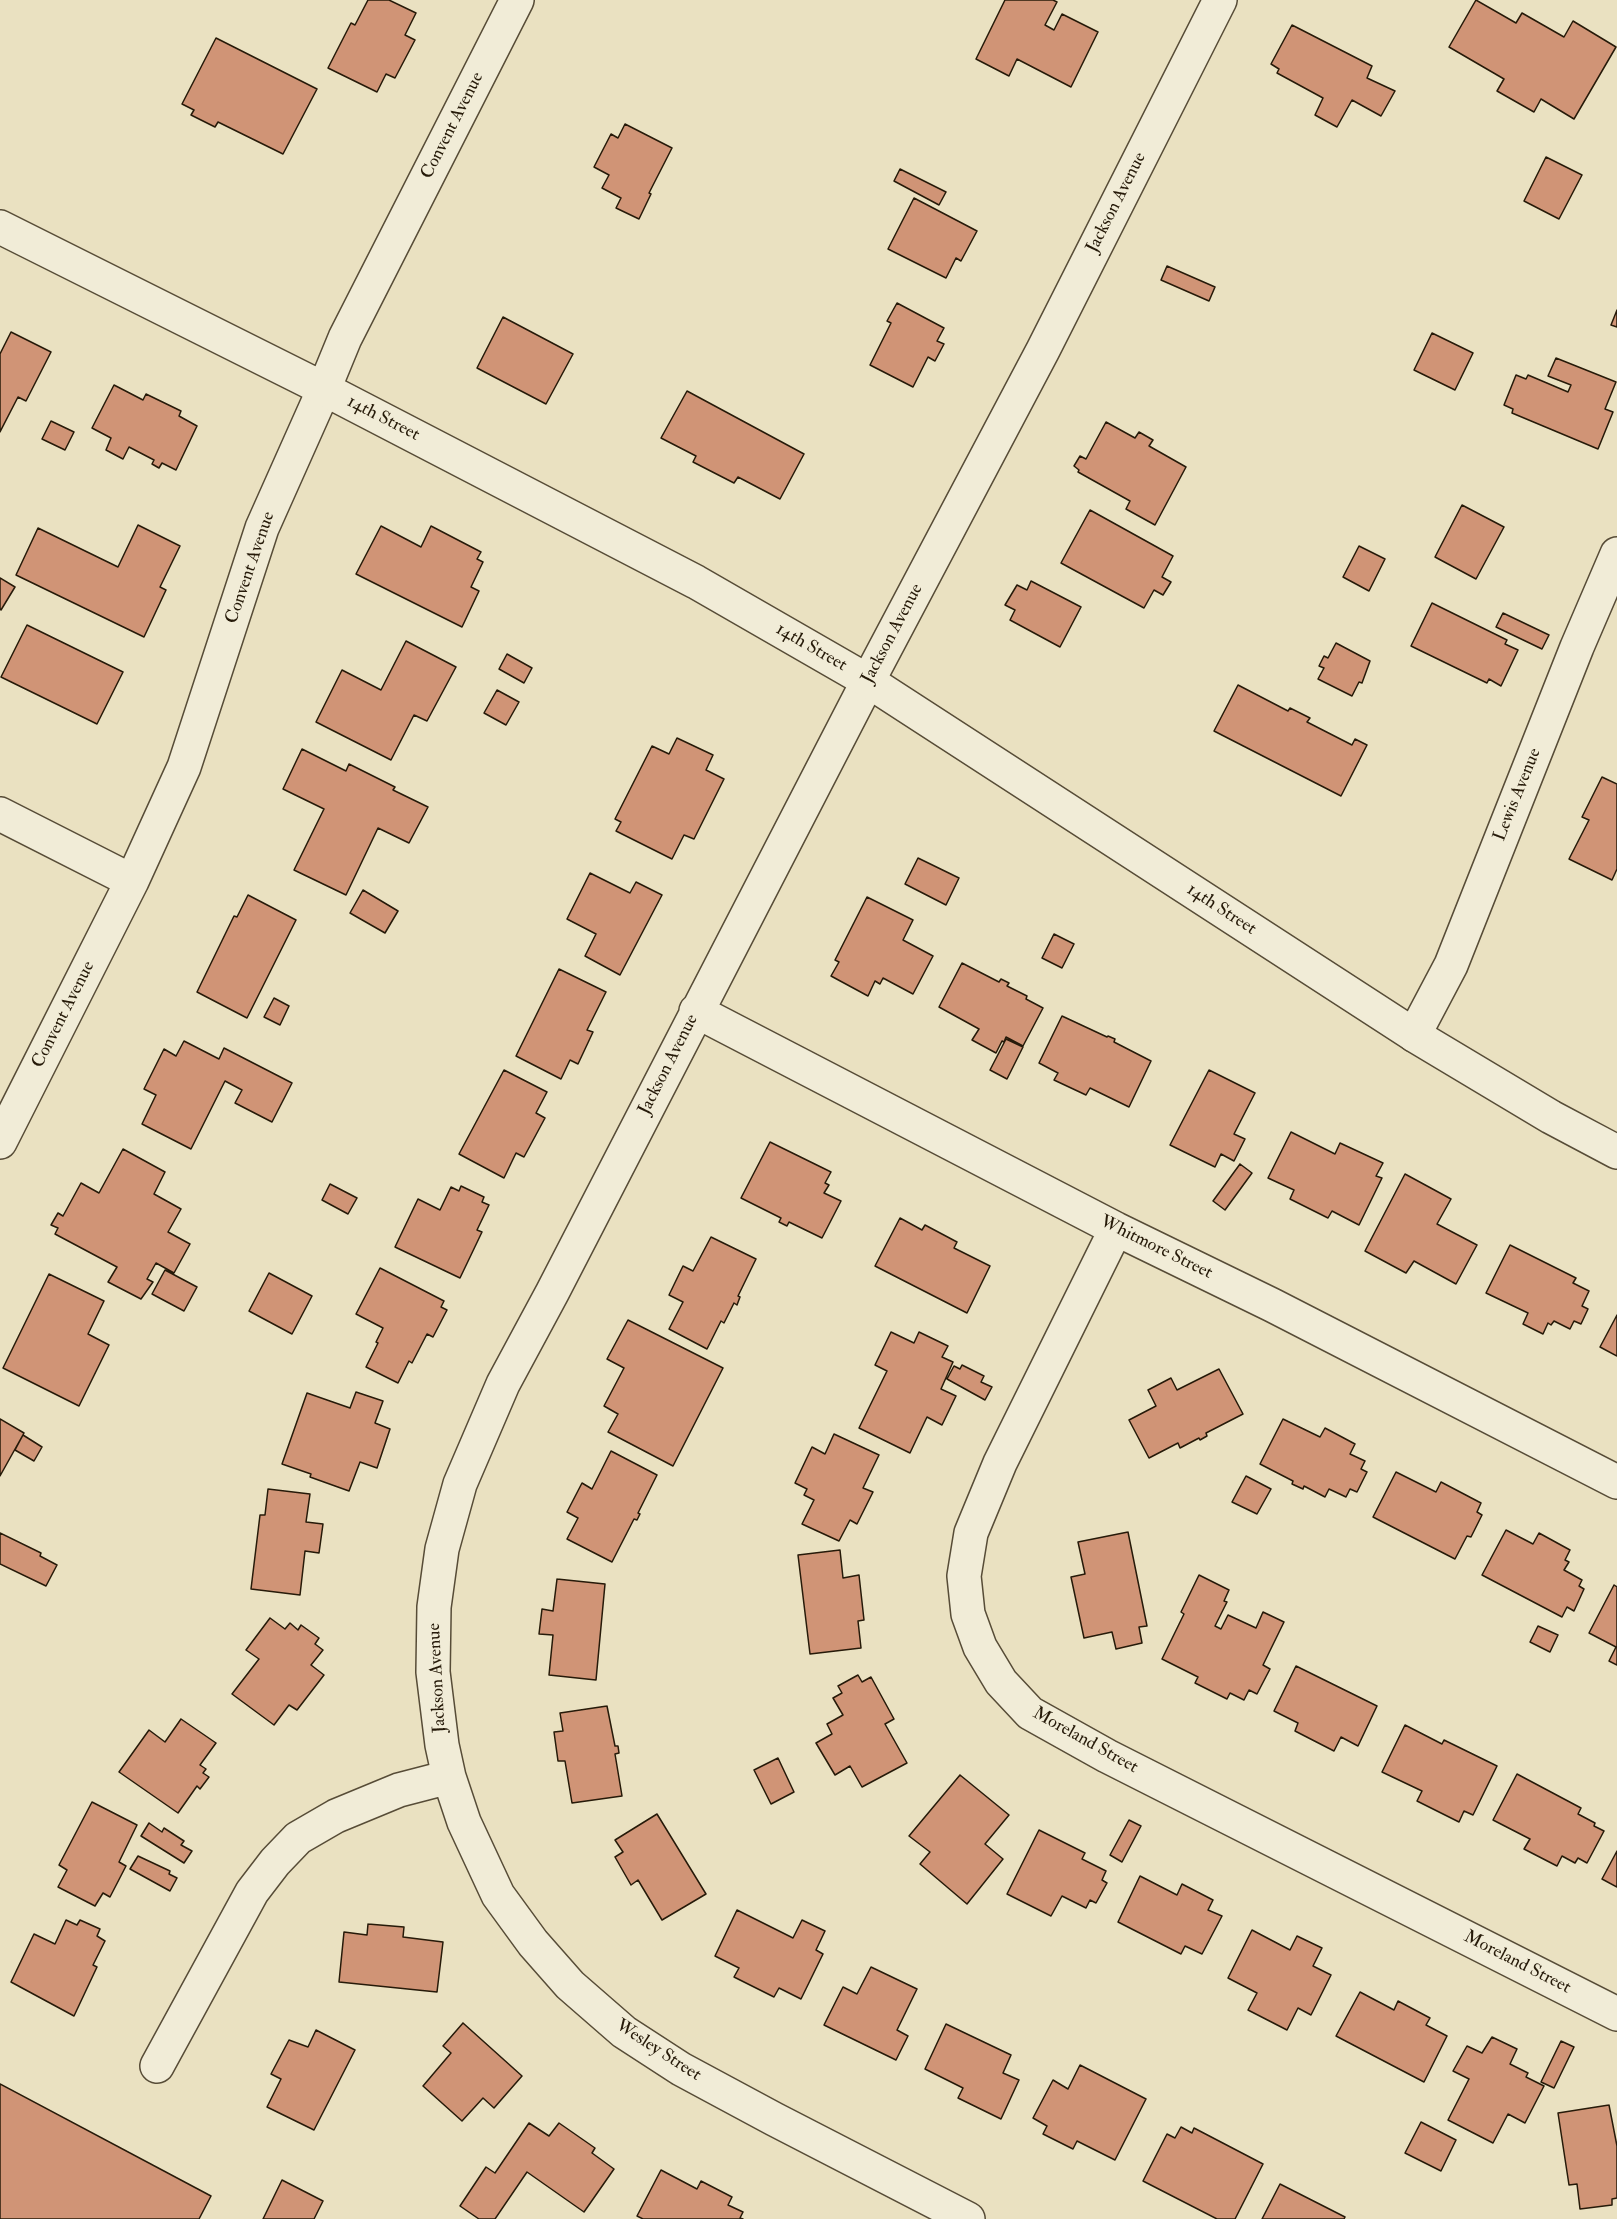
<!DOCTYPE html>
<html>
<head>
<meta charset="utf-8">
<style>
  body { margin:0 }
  canvas { display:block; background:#eae1c1 }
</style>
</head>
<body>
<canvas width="1617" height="2219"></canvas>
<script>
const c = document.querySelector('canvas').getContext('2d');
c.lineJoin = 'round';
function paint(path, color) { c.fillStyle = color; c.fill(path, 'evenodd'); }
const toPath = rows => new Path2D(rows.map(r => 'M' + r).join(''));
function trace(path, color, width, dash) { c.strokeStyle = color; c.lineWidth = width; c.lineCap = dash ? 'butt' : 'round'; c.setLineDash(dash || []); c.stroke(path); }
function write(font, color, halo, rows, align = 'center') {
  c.font = font + ' "IM FELL Double Pica",serif'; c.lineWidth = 5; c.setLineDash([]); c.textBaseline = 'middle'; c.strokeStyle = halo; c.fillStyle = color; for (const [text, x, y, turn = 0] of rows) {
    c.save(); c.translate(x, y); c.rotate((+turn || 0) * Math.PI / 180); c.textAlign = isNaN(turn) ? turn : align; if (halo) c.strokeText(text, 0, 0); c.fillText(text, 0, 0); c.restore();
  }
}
const building = toPath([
  [368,0,389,0,416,13,405,35,415,40,395,78,386,74,377,92,328,68,351,23,355,25,368,0],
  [1005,0,1053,0,1057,2,1045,25,1054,30,1062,14,1098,32,1071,87,1017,59,1009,76,976,59,1005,0],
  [1476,0,1516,23,1522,13,1564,37,1573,21,1616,47,1574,119,1541,99,1534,112,1497,91,1504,79,1449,47,1476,0],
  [1292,25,1372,66,1367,78,1395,91,1381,116,1352,100,1337,127,1315,115,1323,98,1277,73,1279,69,1271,64,1292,25],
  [216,38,317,89,283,154,218,122,215,127,191,115,194,110,182,104,216,38],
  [625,124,672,148,649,193,651,194,639,219,616,208,621,198,602,188,609,175,594,167,611,134,618,138,625,124],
  [1546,157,1582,175,1559,219,1524,201,1546,157],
  [900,169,946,192,939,205,894,181,900,169],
  [914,198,977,231,961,261,956,258,946,278,888,249,914,198],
  [1167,266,1215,287,1209,301,1161,280,1167,266],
  [897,303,944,328,937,341,944,344,935,361,928,357,913,387,870,365,891,323,887,321,897,303],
  [1617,310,1617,327,1611,325,1617,310],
  [503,317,573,354,546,404,477,368,503,317],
  [11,332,51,352,26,401,18,397,0,432,0,354,11,332],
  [1432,333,1473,353,1455,390,1414,370,1432,333],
  [1556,358,1616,382,1605,409,1613,412,1598,449,1512,413,1513,409,1504,405,1516,375,1526,379,1528,375,1568,392,1571,385,1548,376,1556,358],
  [114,385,143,400,146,394,181,411,179,416,197,426,176,470,162,463,159,468,152,464,154,460,129,447,123,459,106,450,111,438,92,428,114,385],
  [687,391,804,454,780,499,738,477,734,483,693,462,696,456,661,438,687,391],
  [51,421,74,432,65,450,42,439,51,421],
  [1106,422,1135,438,1139,432,1153,440,1149,446,1186,467,1155,525,1126,509,1130,501,1078,472,1079,470,1074,466,1080,456,1086,459,1106,422],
  [1462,505,1504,527,1476,579,1435,557,1462,505],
  [1090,510,1173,556,1162,577,1171,582,1163,595,1154,590,1144,608,1061,563,1090,510],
  [138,525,180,546,160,587,166,590,144,637,16,575,38,528,118,567,138,525],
  [381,526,421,547,431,526,481,552,477,559,483,562,471,587,479,591,462,627,356,574,381,526],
  [1359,546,1385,559,1369,591,1343,577,1359,546],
  [0,578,15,587,1,610,0,609,0,578],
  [1031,581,1081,607,1060,647,1010,620,1015,610,1005,605,1017,585,1027,590,1031,581],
  [1432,603,1507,640,1505,644,1518,650,1501,686,1489,679,1487,683,1411,646,1432,603],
  [1503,613,1549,635,1542,649,1496,627,1503,613],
  [27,625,123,672,97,724,1,677,27,625],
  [406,641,456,667,427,721,414,715,391,760,316,722,342,670,381,690,406,641],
  [1336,643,1370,661,1362,683,1359,682,1352,696,1318,679,1324,668,1319,666,1324,656,1328,658,1336,643],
  [507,654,532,668,524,683,499,669,507,654],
  [1238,685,1288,711,1290,708,1310,718,1307,722,1352,745,1355,739,1367,745,1341,796,1214,731,1238,685],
  [497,690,519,702,506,725,484,713,497,690],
  [677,738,713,755,706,770,724,779,694,839,684,835,672,859,616,831,621,822,615,819,652,746,669,754,677,738],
  [302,749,346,771,349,764,395,787,393,790,428,807,409,843,378,828,346,895,294,870,324,809,283,789,302,749],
  [1602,777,1617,784,1617,869,1612,880,1569,859,1589,820,1582,817,1602,777],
  [918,858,959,878,946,905,905,884,918,858],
  [590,873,630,893,636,882,662,895,620,975,585,956,596,934,567,919,590,873],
  [363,890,398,911,385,933,350,913,363,890],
  [248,895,296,920,247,1018,197,992,234,916,237,917,248,895],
  [867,897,913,920,903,940,933,956,913,994,883,978,880,984,875,981,868,996,831,976,839,962,835,960,867,897],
  [1054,934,1074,944,1062,968,1042,958,1054,934],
  [962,963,999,982,1001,979,1009,983,1007,986,1027,996,1026,999,1043,1008,1023,1046,1006,1037,1004,1042,1002,1041,996,1053,972,1040,979,1029,939,1007,962,963],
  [559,969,606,992,587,1030,593,1032,578,1064,570,1060,561,1079,516,1056,559,969],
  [274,998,289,1006,280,1025,264,1017,274,998],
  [1062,1016,1107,1037,1108,1036,1115,1039,1114,1042,1151,1061,1129,1107,1090,1088,1086,1095,1054,1080,1058,1073,1039,1063,1062,1016],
  [1006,1039,1023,1047,1007,1079,990,1070,1006,1039],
  [184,1041,219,1059,224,1048,292,1083,272,1122,235,1103,242,1090,225,1081,191,1149,142,1124,156,1095,144,1089,164,1049,176,1056,184,1041],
  [504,1070,547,1092,536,1113,545,1118,524,1157,516,1153,504,1178,459,1154,504,1070],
  [1209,1070,1255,1093,1234,1134,1245,1139,1234,1161,1221,1154,1215,1167,1170,1145,1209,1070],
  [1291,1132,1335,1154,1340,1143,1383,1163,1376,1176,1382,1178,1359,1225,1332,1211,1328,1218,1290,1199,1294,1190,1268,1178,1291,1132],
  [770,1142,831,1172,825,1183,829,1185,824,1193,841,1201,822,1238,789,1222,787,1226,779,1222,781,1218,741,1198,770,1142],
  [123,1149,165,1172,154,1194,181,1209,168,1232,190,1244,174,1273,156,1263,147,1279,153,1282,141,1299,108,1282,117,1267,55,1234,58,1228,51,1225,58,1213,63,1216,81,1183,99,1193,123,1149],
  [1240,1164,1252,1173,1225,1210,1213,1201,1240,1164],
  [1405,1174,1451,1199,1437,1224,1477,1245,1456,1284,1414,1261,1406,1273,1365,1251,1405,1174],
  [330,1184,357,1198,348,1214,322,1200,330,1184],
  [461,1186,484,1197,482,1202,489,1205,477,1230,482,1232,460,1278,395,1247,418,1199,440,1210,451,1187,459,1191,461,1186],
  [900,1218,922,1230,925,1225,957,1242,954,1248,990,1266,967,1313,875,1266,900,1218],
  [711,1237,756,1259,738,1296,740,1297,737,1305,734,1303,724,1323,721,1321,707,1349,669,1329,683,1302,669,1295,683,1266,693,1271,711,1237],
  [1510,1245,1576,1278,1573,1283,1589,1291,1582,1306,1588,1309,1581,1324,1574,1321,1570,1329,1554,1321,1551,1325,1548,1323,1543,1334,1523,1324,1528,1313,1486,1293,1510,1245],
  [380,1268,444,1301,441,1307,447,1310,433,1337,427,1334,412,1363,409,1361,398,1383,366,1367,378,1343,376,1342,383,1328,356,1314,380,1268],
  [165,1270,197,1287,184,1311,152,1294,165,1270],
  [269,1273,312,1296,292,1334,249,1311,269,1273],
  [49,1274,104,1301,88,1334,109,1345,79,1406,3,1368,49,1274],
  [1617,1315,1617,1356,1600,1347,1617,1315],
  [628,1320,723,1368,673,1466,608,1432,618,1414,604,1406,624,1368,607,1359,628,1320],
  [891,1332,914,1343,919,1332,948,1346,942,1357,953,1362,941,1389,956,1396,942,1425,927,1417,910,1453,859,1428,887,1371,875,1365,891,1332],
  [962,1365,984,1376,981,1382,992,1387,985,1400,947,1379,954,1366,960,1369,962,1365],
  [1219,1369,1243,1414,1206,1433,1207,1436,1200,1440,1199,1438,1180,1448,1178,1443,1149,1458,1129,1420,1156,1406,1148,1390,1171,1378,1177,1390,1219,1369],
  [356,1392,383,1401,375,1423,390,1429,377,1468,360,1462,349,1491,310,1477,311,1474,282,1464,307,1393,350,1408,356,1392],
  [0,1419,24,1433,0,1476,0,1419],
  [1283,1419,1320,1437,1325,1428,1355,1444,1350,1454,1365,1461,1361,1469,1367,1472,1357,1492,1350,1489,1346,1497,1329,1489,1325,1497,1304,1486,1303,1489,1292,1484,1293,1481,1260,1464,1283,1419],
  [834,1434,879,1455,863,1488,873,1492,857,1524,850,1520,839,1541,802,1524,814,1500,804,1495,807,1489,795,1483,812,1447,825,1454,834,1434],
  [23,1435,42,1447,34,1461,15,1450,23,1435],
  [611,1451,657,1475,638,1513,640,1514,637,1520,634,1519,612,1562,567,1539,578,1518,567,1512,582,1483,592,1489,611,1451],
  [1396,1472,1436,1492,1441,1482,1481,1503,1477,1512,1482,1515,1471,1537,1467,1536,1455,1559,1373,1517,1396,1472],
  [1246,1476,1271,1489,1257,1514,1232,1502,1246,1476],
  [268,1489,310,1494,306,1522,323,1524,319,1553,305,1551,300,1595,251,1589,260,1515,265,1515,268,1489],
  [1506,1530,1533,1544,1539,1533,1570,1550,1565,1560,1569,1562,1564,1570,1582,1580,1579,1586,1584,1589,1574,1611,1567,1607,1562,1617,1482,1575,1506,1530],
  [1128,1532,1147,1626,1139,1627,1142,1643,1116,1649,1112,1632,1084,1638,1071,1577,1085,1574,1078,1542,1128,1532],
  [0,1533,41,1553,40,1556,57,1565,46,1586,0,1564,0,1533],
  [840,1550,843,1578,859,1575,864,1620,858,1621,861,1648,810,1654,798,1555,840,1550],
  [1199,1575,1229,1590,1224,1601,1227,1602,1215,1626,1221,1629,1228,1615,1256,1628,1263,1612,1284,1622,1263,1665,1270,1669,1257,1694,1249,1690,1244,1700,1230,1693,1227,1699,1195,1683,1198,1677,1162,1659,1184,1614,1181,1612,1199,1575],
  [557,1579,605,1584,596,1680,549,1675,553,1635,539,1634,542,1609,553,1611,557,1579],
  [1614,1585,1617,1587,1617,1665,1609,1661,1616,1647,1589,1633,1614,1585],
  [270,1618,285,1629,290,1623,298,1630,301,1625,319,1638,315,1644,323,1650,311,1665,324,1675,297,1710,289,1705,274,1725,232,1694,259,1659,246,1650,270,1618],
  [1538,1626,1558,1635,1550,1652,1530,1642,1538,1626],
  [1296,1666,1377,1706,1358,1746,1341,1737,1334,1751,1295,1731,1298,1723,1274,1711,1296,1666],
  [858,1675,862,1682,871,1677,894,1719,885,1724,907,1763,862,1787,850,1766,835,1775,816,1743,832,1734,827,1724,843,1715,833,1698,842,1693,838,1686,858,1675],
  [607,1706,615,1746,618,1746,619,1753,615,1754,622,1796,572,1803,565,1761,558,1761,554,1732,563,1731,560,1713,607,1706],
  [181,1719,216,1743,200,1765,206,1769,203,1773,209,1777,200,1789,197,1786,178,1813,119,1772,149,1730,165,1742,181,1719],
  [1405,1725,1442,1744,1444,1740,1497,1766,1473,1815,1464,1811,1459,1822,1417,1801,1422,1791,1382,1772,1405,1725],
  [778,1758,794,1792,771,1804,754,1770,778,1758],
  [1517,1774,1581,1808,1578,1814,1595,1823,1594,1826,1604,1831,1587,1863,1578,1858,1575,1863,1562,1856,1557,1866,1524,1849,1530,1839,1493,1820,1517,1774],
  [960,1775,1009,1815,985,1844,1003,1859,967,1904,920,1864,930,1852,909,1836,960,1775],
  [92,1802,137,1825,119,1862,126,1866,110,1897,103,1893,95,1906,58,1887,67,1870,59,1865,92,1802],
  [657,1814,706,1894,662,1920,638,1880,631,1885,615,1857,623,1852,615,1840,657,1814],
  [1129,1820,1141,1826,1122,1862,1110,1855,1129,1820],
  [149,1823,162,1832,164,1828,184,1841,181,1845,192,1851,184,1863,141,1836,149,1823],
  [1039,1830,1085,1853,1082,1859,1106,1871,1102,1880,1107,1883,1096,1903,1090,1900,1086,1908,1062,1896,1051,1916,1007,1894,1039,1830],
  [1617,1851,1617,1887,1602,1879,1617,1851],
  [138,1856,170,1871,169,1874,177,1878,170,1891,130,1869,138,1856],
  [1140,1876,1177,1895,1182,1884,1213,1900,1208,1910,1222,1916,1202,1954,1185,1946,1181,1954,1118,1922,1140,1876],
  [737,1910,793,1938,802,1920,825,1931,816,1950,823,1954,801,1999,779,1988,774,1997,734,1977,739,1968,715,1956,737,1910],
  [66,1920,77,1925,80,1920,100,1929,97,1936,105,1941,93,1965,97,1967,74,2016,11,1982,34,1934,55,1944,66,1920],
  [368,1924,404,1927,403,1937,443,1942,437,1992,339,1982,344,1932,367,1935,368,1924],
  [1252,1930,1290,1950,1297,1936,1322,1948,1313,1966,1331,1975,1311,2015,1298,2008,1287,2030,1248,2010,1257,1993,1228,1978,1252,1930],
  [871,1967,917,1989,897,2030,908,2036,896,2060,824,2025,843,1987,857,1994,871,1967],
  [1360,1992,1394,2010,1398,2001,1430,2018,1426,2025,1447,2036,1424,2082,1336,2036,1360,1992],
  [463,2023,522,2076,494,2108,483,2098,462,2121,423,2086,451,2053,443,2046,463,2023],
  [946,2024,1011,2055,1003,2073,1019,2080,1001,2119,958,2098,963,2088,925,2069,946,2024],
  [316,2030,355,2050,314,2130,267,2107,281,2079,271,2074,289,2040,308,2047,316,2030],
  [1492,2037,1517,2049,1510,2064,1528,2073,1526,2077,1544,2086,1525,2123,1508,2114,1493,2143,1448,2120,1469,2079,1453,2071,1467,2046,1482,2053,1492,2037],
  [1561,2041,1574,2047,1554,2088,1541,2082,1561,2041],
  [1080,2065,1146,2099,1115,2160,1077,2141,1073,2149,1043,2134,1047,2126,1033,2118,1053,2080,1068,2089,1080,2065],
  [0,2084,211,2196,199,2219,0,2219,0,2084],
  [1609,2105,1617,2146,1617,2198,1612,2199,1612,2205,1580,2209,1577,2184,1569,2185,1558,2113,1609,2105],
  [1421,2122,1456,2140,1441,2171,1405,2153,1421,2122],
  [529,2123,549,2136,559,2123,595,2148,592,2153,614,2169,584,2212,527,2172,495,2219,479,2219,460,2206,486,2167,495,2173,529,2123],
  [1181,2127,1192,2133,1194,2128,1263,2164,1235,2219,1217,2219,1143,2181,1167,2134,1175,2138,1181,2127],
  [661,2170,697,2189,701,2181,732,2197,728,2205,743,2212,740,2218,743,2219,643,2219,637,2216,661,2170],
  [282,2180,323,2201,314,2219,263,2219,282,2180],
  [1280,2184,1345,2217,1344,2219,1262,2219,1280,2184]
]);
const minor = toPath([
  [868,681,552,1293,503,1384,460,1484,442,1549,434,1607,433,1672,442,1745,449,1777,464,1822,498,1895,533,1943,570,1985,624,2032,681,2069,774,2119,968,2219],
  [0,814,132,881],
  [696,1011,1116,1229,1272,1305,1617,1482],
  [1414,1035,1451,965,1577,647,1617,554],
  [0,1142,132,881,184,767,262,528,324,389],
  [1116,1229,1000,1463,971,1533,964,1576,968,1614,980,1647,1001,1682,1030,1713,1107,1756,1617,2014],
  [157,2066,252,1892,275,1862,298,1838,336,1816,399,1790,449,1777]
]);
const tertiary = toPath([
  [0,227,324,389,696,582,868,681,1414,1035,1551,1117,1617,1152],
  [324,389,345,338,517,0],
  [868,681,1043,350,1220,0]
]);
const streetNames = [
  ["Convent Avenue",453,126,-63],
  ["Jackson Avenue",1117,203,-63],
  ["14th Street",383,419,27],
  ["Convent Avenue",251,568,-71],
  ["Jackson Avenue",893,634,-62],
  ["14th Street",811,648,30],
  ["Lewis Avenue",1518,795,-68],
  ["14th Street",1221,910,33],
  ["Convent Avenue",64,1015,-63],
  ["Jackson Avenue",669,1065,-63],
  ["Whitmore Street",1156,1248,26],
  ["Jackson Avenue",438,1678,-93],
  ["Moreland Street",1085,1741,29],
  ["Moreland Street",1517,1963,27],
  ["Wesley Street",658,2051,33]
];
paint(building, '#d09476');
trace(building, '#261a09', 1.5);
trace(minor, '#574c37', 36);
trace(tertiary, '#574c37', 36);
trace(minor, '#f1ecd7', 33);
trace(tertiary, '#f1ecd7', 33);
write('18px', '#261a09', '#f1ecd7', streetNames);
</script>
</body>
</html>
